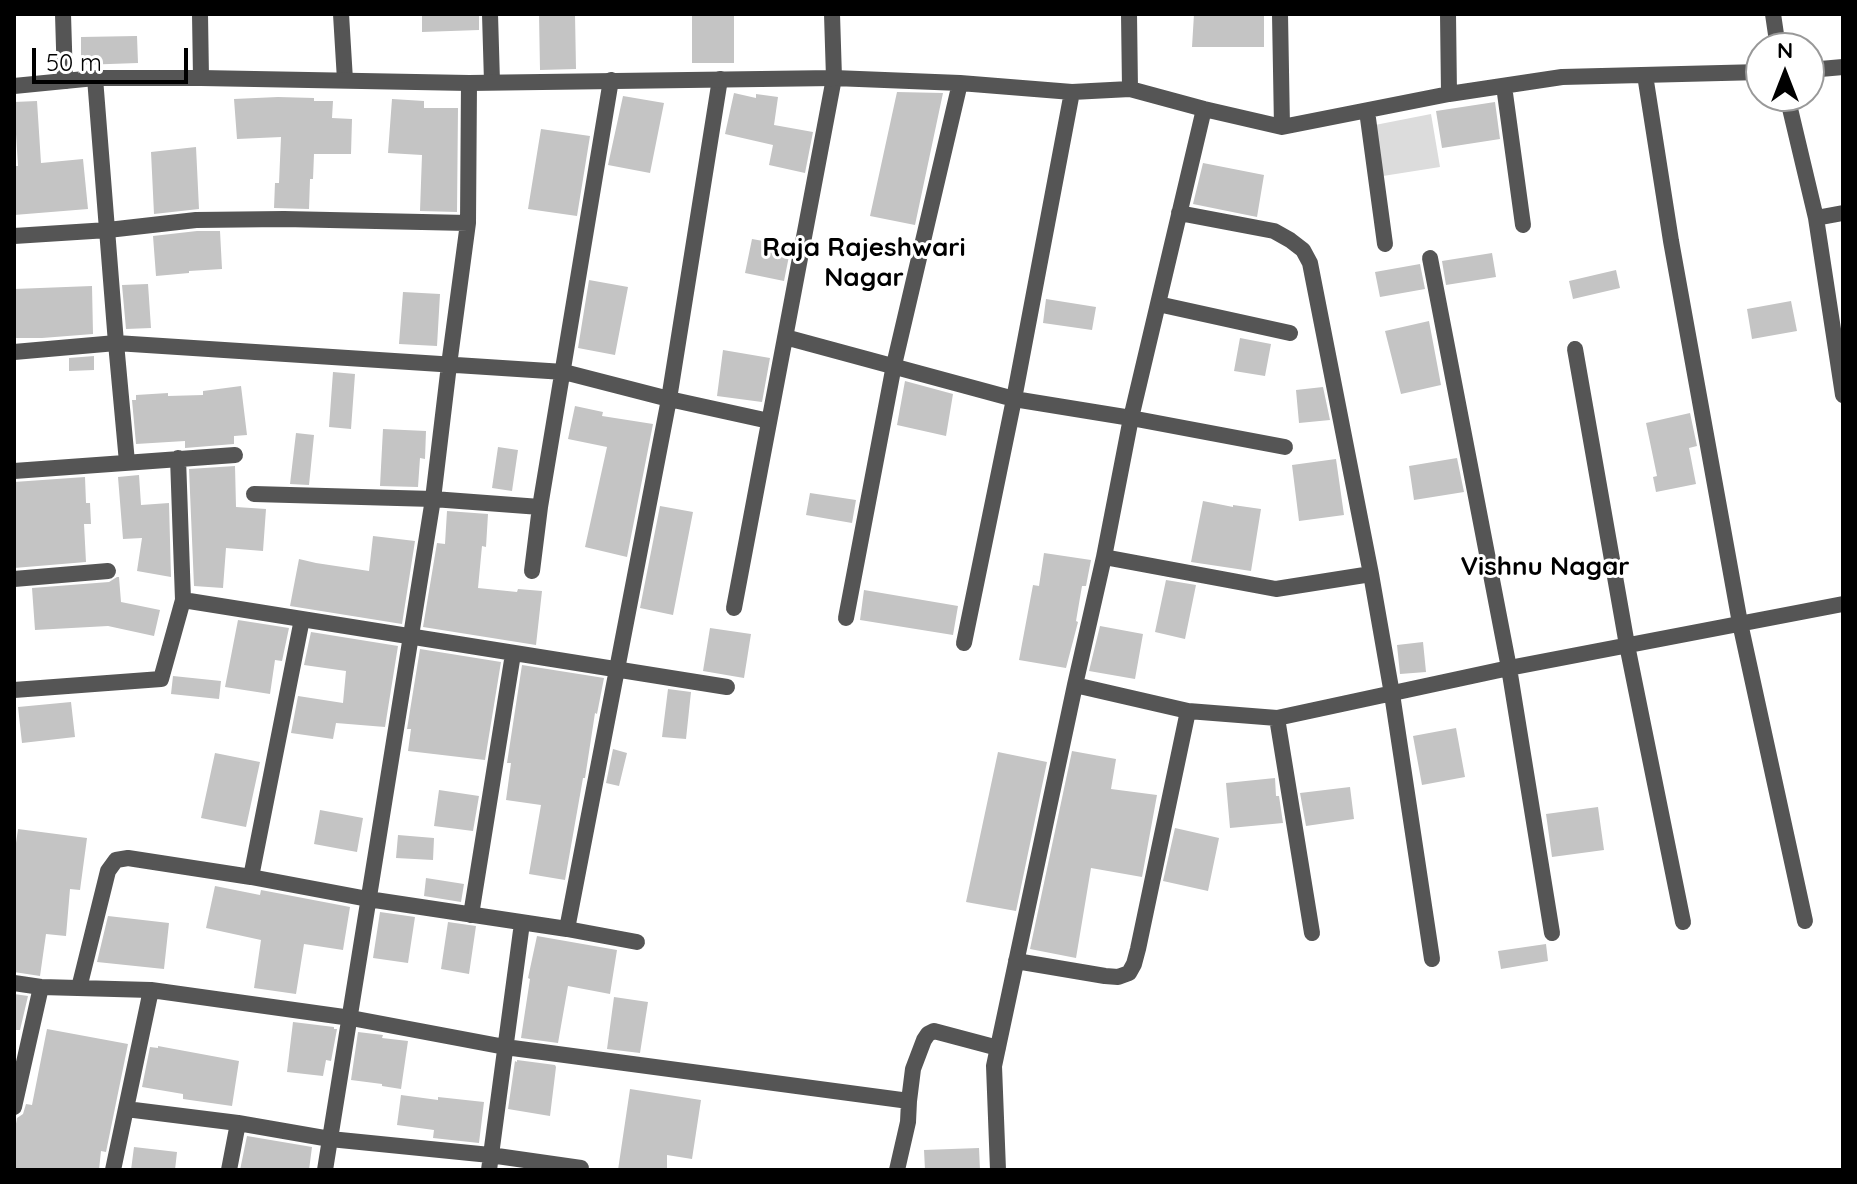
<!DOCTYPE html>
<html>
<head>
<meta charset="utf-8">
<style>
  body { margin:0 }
  #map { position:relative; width:1857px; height:1184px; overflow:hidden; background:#fff; font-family:Quicksand,sans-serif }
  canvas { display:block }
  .frame { position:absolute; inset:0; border:16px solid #000; pointer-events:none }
  .north { position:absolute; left:1745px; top:32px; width:80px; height:80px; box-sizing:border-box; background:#fff; border:2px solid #999; border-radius:50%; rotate:0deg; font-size:22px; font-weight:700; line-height:32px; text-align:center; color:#000 }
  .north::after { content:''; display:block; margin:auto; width:28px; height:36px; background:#000; clip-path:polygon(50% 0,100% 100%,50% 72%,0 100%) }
  .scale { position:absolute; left:32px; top:48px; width:156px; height:36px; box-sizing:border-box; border:4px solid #000; border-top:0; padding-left:10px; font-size:24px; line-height:28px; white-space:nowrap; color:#000; -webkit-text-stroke:6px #fff; paint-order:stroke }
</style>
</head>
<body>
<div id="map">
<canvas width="1857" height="1184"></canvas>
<div class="frame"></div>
<div class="north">N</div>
<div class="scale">50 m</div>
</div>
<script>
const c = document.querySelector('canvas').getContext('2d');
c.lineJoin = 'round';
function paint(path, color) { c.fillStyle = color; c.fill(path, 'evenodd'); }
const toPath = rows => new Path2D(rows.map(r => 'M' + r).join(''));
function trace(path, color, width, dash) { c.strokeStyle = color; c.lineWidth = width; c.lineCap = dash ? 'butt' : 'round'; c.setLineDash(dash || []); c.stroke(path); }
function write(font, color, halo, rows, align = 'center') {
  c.font = font + ' Quicksand,sans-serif'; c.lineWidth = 6; c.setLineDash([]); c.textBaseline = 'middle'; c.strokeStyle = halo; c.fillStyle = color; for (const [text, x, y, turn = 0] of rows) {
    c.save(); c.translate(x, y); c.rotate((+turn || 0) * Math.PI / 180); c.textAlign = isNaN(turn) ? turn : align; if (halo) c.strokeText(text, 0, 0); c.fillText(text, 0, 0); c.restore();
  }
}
const green = toPath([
  [1431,114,1440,167,1383,176,1375,125]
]);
const building = toPath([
  [422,14,479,14,479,30,422,32],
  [539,14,575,14,576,69,540,70],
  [692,14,734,14,734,63,692,63],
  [1194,14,1264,14,1264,47,1192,47],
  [137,36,138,63,81,65,81,37],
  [897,92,943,93,915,225,870,216],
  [734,93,756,98,756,94,778,97,774,125,813,132,805,173,769,165,773,145,725,134],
  [623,96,664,103,650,173,608,165],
  [278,97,314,98,314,101,333,101,332,118,352,119,351,154,314,154,313,179,310,179,309,209,274,208,275,183,279,183,281,137,237,139,234,99],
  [392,99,424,101,424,108,458,108,457,212,420,211,422,155,388,153],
  [37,101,41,163,83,159,88,209,14,215,14,166,18,166,14,102],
  [1495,102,1500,139,1442,148,1436,111],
  [541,129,590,136,577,216,528,209],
  [196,147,199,209,154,214,151,152],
  [1203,163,1264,175,1257,217,1193,204],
  [197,231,220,231,222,269,189,271,189,273,156,276,153,236],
  [752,239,791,246,784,281,745,273],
  [1492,253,1496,277,1446,285,1442,261],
  [1420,264,1425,289,1380,297,1375,272],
  [1616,270,1620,288,1573,299,1569,281],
  [589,280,628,287,615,355,578,348],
  [148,284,151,328,126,329,122,285],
  [92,286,93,334,42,338,14,338,14,289],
  [403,292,440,294,437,346,399,344],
  [1046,299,1096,307,1092,330,1043,323],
  [1791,301,1797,331,1752,339,1747,309],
  [1429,321,1441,385,1401,394,1385,331],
  [1240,338,1271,344,1265,376,1234,371],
  [723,350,770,358,762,402,717,396],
  [94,356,94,370,69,371,69,358],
  [333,372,355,374,351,429,329,427],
  [905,381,953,394,946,436,897,425],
  [241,386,247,435,234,436,234,444,185,448,185,441,136,444,132,400,136,400,136,395,168,393,168,396,203,395,203,391],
  [1323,387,1330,420,1299,423,1296,390],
  [575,406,603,412,602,416,653,424,627,557,585,547,607,447,568,439],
  [1690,413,1697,446,1689,448,1696,484,1656,492,1653,477,1657,476,1646,423],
  [383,429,426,431,425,459,420,458,418,487,380,486],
  [296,433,314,435,309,485,290,484],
  [498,447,518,450,512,491,492,488],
  [1457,458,1464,492,1414,500,1409,466],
  [1336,459,1344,515,1299,521,1292,465],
  [235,466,236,507,266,509,263,551,226,548,223,588,194,586,189,469],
  [139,475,141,505,169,503,171,577,137,571,142,538,123,539,118,477],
  [85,477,86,503,90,503,91,524,84,524,86,562,14,568,14,482],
  [810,493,856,500,852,523,806,515],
  [1203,501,1233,507,1233,505,1261,509,1251,571,1191,562],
  [660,506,693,512,673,615,640,608],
  [447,511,488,514,486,547,482,546,478,588,517,592,518,589,542,591,536,645,423,627,437,543,445,544],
  [373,536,415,541,402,624,290,606,299,559,316,563,369,571],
  [1044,553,1091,560,1086,586,1082,586,1076,621,1078,622,1066,668,1019,660,1033,585,1039,586],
  [117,577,119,577,121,602,160,610,154,636,108,626,35,630,32,588,109,582],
  [1166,580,1196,585,1185,639,1155,632],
  [864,590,958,606,953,635,860,620],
  [238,620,289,628,282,661,275,660,270,694,225,687],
  [1100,626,1143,634,1135,679,1089,671],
  [710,628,751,634,744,678,703,671],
  [311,632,398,646,385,727,336,723,333,739,291,733,298,696,343,703,346,671,304,665],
  [1423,642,1426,672,1400,674,1397,645],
  [420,649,501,662,485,760,408,751,411,729,407,729],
  [522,665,604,678,597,714,595,713,585,778,583,778,565,880,529,874,541,805,506,800,511,763,507,763],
  [173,676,221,681,219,699,171,694],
  [668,689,691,692,686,739,662,737],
  [71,702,75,737,22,743,18,707],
  [1456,728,1465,777,1422,785,1413,736],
  [613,749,627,753,619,786,606,783],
  [1072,751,1116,759,1111,789,1157,795,1142,877,1091,868,1076,958,1030,949],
  [998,752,1047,762,1016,911,966,902],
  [215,753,260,762,246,827,201,818],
  [1275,778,1276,796,1279,796,1283,823,1230,828,1226,783],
  [1350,787,1354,819,1306,826,1300,793],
  [439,790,479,796,473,831,434,826],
  [1598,807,1604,850,1552,857,1546,814],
  [320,810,363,818,357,852,314,844],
  [1175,828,1219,838,1208,891,1163,881],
  [18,829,87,838,80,890,70,889,66,936,46,934,40,976,14,972,14,857],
  [398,835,434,838,433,860,396,858],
  [426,878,464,884,461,902,424,896],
  [215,886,260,895,261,890,350,907,343,950,304,944,296,994,254,988,261,940,206,928],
  [380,912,415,917,408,963,373,958],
  [108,916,169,923,164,969,97,962],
  [448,922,476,926,469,974,441,969],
  [537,936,617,950,610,994,568,986,558,1043,521,1038,530,979,528,978],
  [1546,944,1548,961,1501,969,1498,951],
  [14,994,28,996,20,1030,14,1030],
  [614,997,648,1002,640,1053,607,1049],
  [293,1022,334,1027,334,1029,337,1029,331,1061,326,1060,323,1076,287,1072],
  [47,1029,128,1044,106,1152,101,1151,99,1170,14,1170,14,1135,17,1118,23,1114,26,1104,32,1105],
  [358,1032,383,1035,382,1038,408,1041,401,1089,382,1086,382,1084,351,1080],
  [158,1046,239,1061,232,1106,183,1099,183,1094,142,1087,150,1047,158,1048],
  [517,1060,555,1065,556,1067,550,1116,508,1109,515,1061,517,1062],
  [630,1089,701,1100,692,1159,667,1155,667,1170,618,1170],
  [401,1095,438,1100,438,1097,484,1102,479,1143,433,1138,434,1130,397,1125],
  [247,1136,312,1147,309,1170,240,1170],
  [134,1147,177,1152,175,1170,131,1170],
  [979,1148,980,1170,925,1170,924,1150]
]);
const minor = toPath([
  [63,14,65,81],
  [200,14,201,78],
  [341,14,345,80],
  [490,14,492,82],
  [1129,14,1130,89],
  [1280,14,1282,127],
  [1448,14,1449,94],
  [1773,14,1778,48],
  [1809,70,1843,67],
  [1645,75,1671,241,1740,623,1805,921],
  [95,78,116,343,127,462],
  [1504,86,1523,225],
  [1787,96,1816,218,1843,395],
  [1367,111,1385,244],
  [1179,213,1274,231,1290,240,1303,250,1310,263,1371,574,1392,694,1432,959],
  [1816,218,1843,213],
  [14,236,108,230,196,220,284,219,468,223],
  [1430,258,1509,668,1552,933],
  [1158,304,1290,333],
  [785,337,1014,399,1131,418,1285,447],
  [1575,349,1627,645,1683,922],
  [14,352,116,343,564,372,669,399,769,421],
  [14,471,235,455],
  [254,494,433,499,540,507],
  [1104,557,1276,589,1371,574],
  [532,571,540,507,611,80],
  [14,579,108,571],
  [183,600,727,687],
  [734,608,834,78,960,83,1072,92,1130,89,1204,109,1282,127,1449,94,1562,77,1761,72],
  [846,618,894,365,960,83],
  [964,643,1014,399,1072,92],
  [1075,685,1188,711,1277,718,1509,668,1843,604],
  [14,690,161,679,183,600,178,458],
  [1277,718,1312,933],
  [251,877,302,619],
  [471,915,513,654],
  [567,929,669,399,720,79],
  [1016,961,1105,976,1118,977,1129,973,1134,964,1138,949,1188,711],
  [14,983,41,987,151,990,351,1018,505,1047,909,1101,913,1069,924,1040,928,1034,934,1031,998,1048],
  [79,988,108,871,116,860,128,858,251,877,368,899,567,929,637,942],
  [14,1107,41,987],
  [126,1109,238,1123,330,1139,490,1155,581,1168],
  [113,1170,151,990],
  [229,1170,238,1123],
  [325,1170,433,499,449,365,468,223,469,83],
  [489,1170,522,923],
  [897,1170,908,1122,909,1101],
  [998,1170,994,1066,1075,685,1104,557,1131,418,1204,109]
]);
const tertiary = toPath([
  [14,86,95,78,201,78,469,83,834,78,832,14]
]);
const neighbourhoodNames = [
  ["Raja Rajeshwari",864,248],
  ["Nagar",864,278],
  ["Vishnu Nagar",1545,567]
];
paint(green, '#dcdcdc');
paint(building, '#c4c4c4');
trace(minor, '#555', 16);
trace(tertiary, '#555', 16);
write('bold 26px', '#000', '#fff', neighbourhoodNames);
</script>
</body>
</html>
